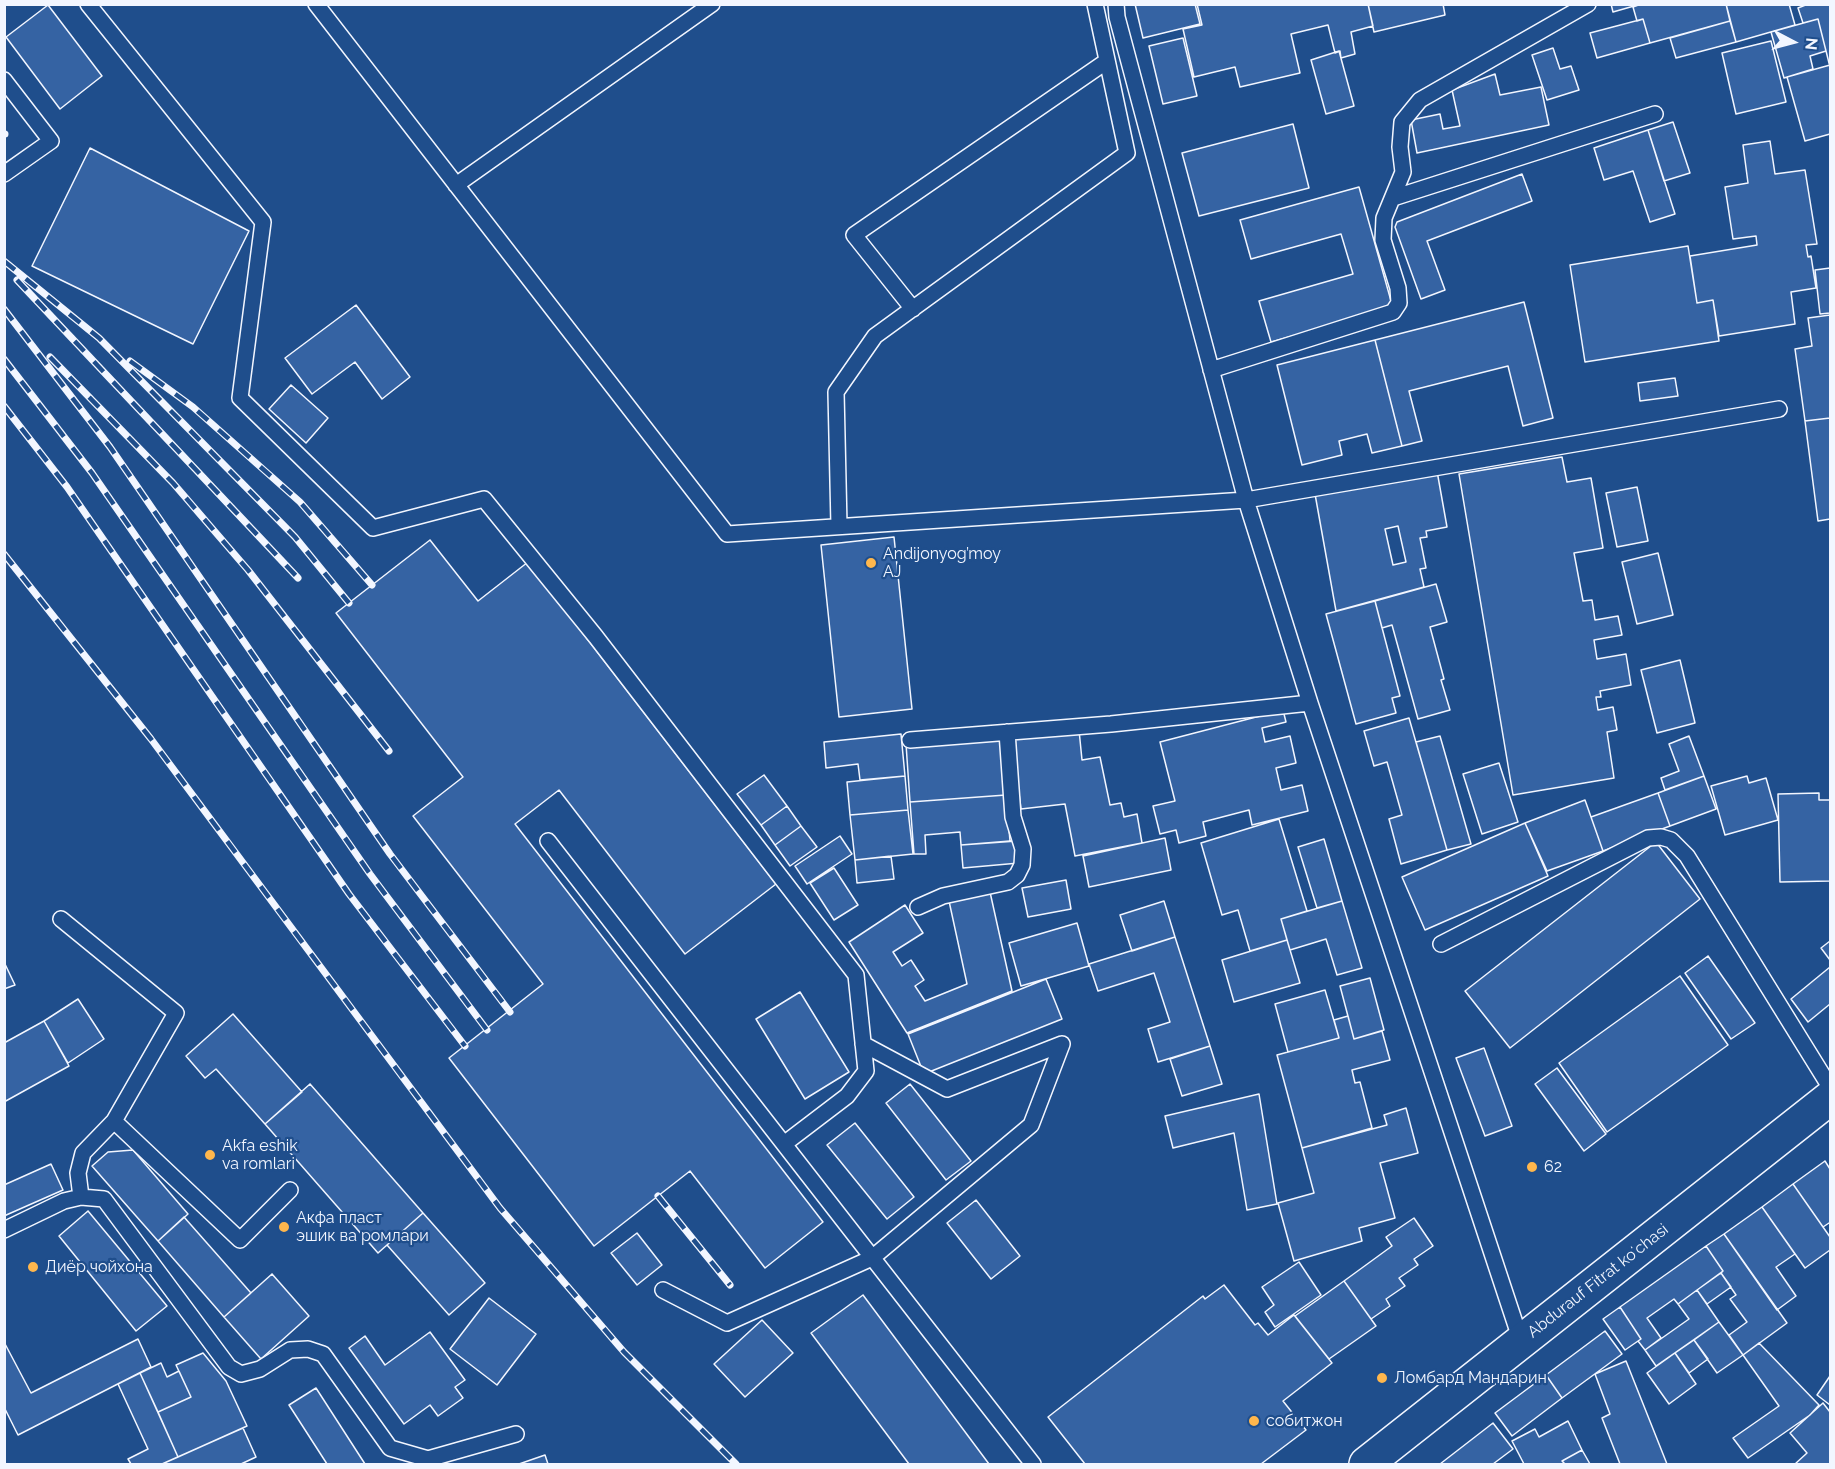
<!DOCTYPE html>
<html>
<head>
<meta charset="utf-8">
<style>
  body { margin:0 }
  #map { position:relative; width:1835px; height:1469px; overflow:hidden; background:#1f4e8c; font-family:Raleway,sans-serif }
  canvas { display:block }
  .frame { position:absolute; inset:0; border:6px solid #f2f6ff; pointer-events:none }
  .north { position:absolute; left:1763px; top:12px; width:60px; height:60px; -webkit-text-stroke:4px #1f4e8c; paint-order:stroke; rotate:96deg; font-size:16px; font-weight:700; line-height:24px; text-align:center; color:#f2f6ff }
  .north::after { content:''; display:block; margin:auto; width:21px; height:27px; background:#f2f6ff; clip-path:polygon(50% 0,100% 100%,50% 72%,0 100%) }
</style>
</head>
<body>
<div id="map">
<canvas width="1835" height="1469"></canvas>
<div class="frame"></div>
<div class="north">N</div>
</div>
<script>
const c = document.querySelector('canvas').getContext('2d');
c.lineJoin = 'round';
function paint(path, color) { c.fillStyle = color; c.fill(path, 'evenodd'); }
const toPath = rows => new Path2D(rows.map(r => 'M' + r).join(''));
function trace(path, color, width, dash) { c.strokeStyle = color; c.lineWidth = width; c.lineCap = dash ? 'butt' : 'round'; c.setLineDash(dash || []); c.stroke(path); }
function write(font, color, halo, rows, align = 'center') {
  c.font = font + ' Raleway,sans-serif'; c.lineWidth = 4.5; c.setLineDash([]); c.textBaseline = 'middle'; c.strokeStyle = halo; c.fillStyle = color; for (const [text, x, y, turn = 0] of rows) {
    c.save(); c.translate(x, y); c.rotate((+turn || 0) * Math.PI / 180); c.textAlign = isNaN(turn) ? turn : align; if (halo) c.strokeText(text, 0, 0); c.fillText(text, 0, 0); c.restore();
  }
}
const building = toPath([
  [1135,4,1195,4,1200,24,1143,38,1135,4],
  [1197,4,1368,4,1373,26,1351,32,1355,54,1341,58,1340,51,1335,53,1328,25,1291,34,1300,73,1240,87,1235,67,1194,77,1183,29,1202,25,1197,4],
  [1368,4,1443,4,1445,15,1374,32,1368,4],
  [1611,4,1641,4,1613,12,1611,4],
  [1641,4,1726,4,1730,21,1650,43,1643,19,1637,21,1633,7,1641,4],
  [1726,4,1789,4,1795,25,1736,42,1726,4],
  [1830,4,1830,67,1818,19,1803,23,1798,8,1808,4,1830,4],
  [48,5,102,76,60,109,6,37,48,5],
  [1643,19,1650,43,1597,58,1590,33,1643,19],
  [1818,19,1826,51,1810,56,1813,69,1784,78,1771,32,1818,19],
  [1730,21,1736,42,1676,58,1670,38,1730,21],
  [1183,38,1197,96,1163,104,1149,46,1183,38],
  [1771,41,1786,102,1736,114,1722,53,1771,41],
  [1553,48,1560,69,1571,66,1579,90,1547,100,1532,55,1553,48],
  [1339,51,1354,106,1326,114,1311,60,1339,51],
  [1830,65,1830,134,1805,141,1787,77,1830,65],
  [1495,74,1500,95,1541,87,1549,125,1417,153,1411,120,1440,114,1443,129,1460,126,1452,90,1495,74],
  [1673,122,1690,173,1664,181,1648,130,1673,122],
  [1293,124,1309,188,1199,216,1182,153,1293,124],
  [1648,130,1675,214,1650,222,1633,171,1604,180,1594,148,1648,130],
  [1770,141,1775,174,1805,170,1817,244,1806,245,1808,257,1811,256,1816,288,1791,292,1795,324,1719,336,1713,300,1697,303,1690,256,1757,245,1756,236,1733,239,1725,187,1748,183,1743,145,1770,141],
  [90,148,249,231,193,344,32,266,90,148],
  [1522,174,1532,201,1427,241,1445,290,1421,299,1395,227,1397,222,1522,174],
  [1359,187,1393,308,1271,342,1259,301,1353,274,1341,234,1251,259,1240,220,1359,187],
  [1688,246,1697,303,1713,300,1719,341,1585,362,1570,265,1688,246],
  [1830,268,1830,313,1820,314,1815,270,1830,268],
  [1524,302,1553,418,1523,426,1508,366,1409,391,1422,441,1402,446,1375,340,1524,302],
  [356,305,410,377,382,399,355,362,312,394,285,358,356,305],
  [1830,315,1830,418,1805,421,1795,349,1812,346,1808,318,1830,315],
  [1375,340,1402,446,1372,453,1367,434,1339,441,1342,455,1302,465,1277,365,1375,340],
  [1675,378,1678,396,1640,401,1638,383,1675,378],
  [291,385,328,418,306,443,269,409,291,385],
  [1830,418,1830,519,1818,521,1805,421,1830,418],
  [1562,457,1567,482,1591,478,1603,548,1574,553,1583,601,1592,600,1595,620,1618,616,1622,635,1594,640,1597,659,1626,654,1631,685,1600,691,1601,697,1596,697,1598,710,1613,707,1617,730,1607,732,1614,778,1513,795,1459,474,1562,457],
  [1437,471,1447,527,1426,531,1427,537,1420,538,1426,568,1420,569,1424,587,1336,611,1315,494,1437,471],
  [1398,526,1406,562,1393,565,1385,529,1398,526],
  [1637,487,1648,541,1617,547,1606,493,1637,487],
  [894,537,912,709,839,717,821,545,894,537],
  [430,540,478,601,528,562,776,884,685,954,559,790,515,824,823,1222,765,1268,690,1171,594,1246,449,1058,543,984,413,816,463,777,336,613,430,540],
  [1658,553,1673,615,1637,624,1622,562,1658,553],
  [1436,584,1447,622,1430,627,1444,679,1441,680,1450,710,1418,719,1392,625,1382,628,1375,601,1436,584],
  [1375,601,1400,696,1392,698,1396,713,1356,724,1326,614,1375,601],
  [1680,660,1695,723,1657,733,1641,670,1680,660],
  [1283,710,1286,722,1262,728,1265,742,1290,736,1296,763,1276,768,1281,790,1302,785,1308,811,1252,825,1249,810,1203,822,1206,836,1179,843,1176,830,1160,834,1153,806,1175,801,1160,742,1283,710],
  [1409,718,1447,850,1401,864,1389,819,1402,815,1387,762,1374,766,1364,731,1409,718],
  [1079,730,1082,760,1100,757,1110,805,1121,803,1124,817,1137,814,1142,843,1075,856,1065,804,1021,809,1012,739,1079,730],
  [901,734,905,776,860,780,858,764,826,768,824,742,901,734],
  [1440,736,1471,844,1447,850,1416,742,1440,736],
  [1689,736,1704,776,1665,790,1661,778,1679,771,1669,744,1689,736],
  [1002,737,1006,795,910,802,906,744,1002,737],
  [1499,763,1518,822,1482,834,1463,774,1499,763],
  [764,775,787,806,761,825,737,794,764,775],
  [905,776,908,810,850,815,847,782,905,776],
  [1704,776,1716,809,1670,826,1658,793,1704,776],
  [1747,776,1749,783,1766,778,1778,820,1725,835,1711,786,1747,776],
  [1658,793,1670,826,1603,851,1591,817,1658,793],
  [1819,793,1819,800,1830,800,1830,881,1780,882,1778,794,1819,793],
  [1006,795,1010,841,961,845,960,832,925,835,926,854,914,854,910,802,1006,795],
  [1585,800,1603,851,1547,871,1525,823,1585,800],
  [787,806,801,826,775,845,761,825,787,806],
  [908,810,913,854,855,860,850,815,908,810],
  [1279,819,1307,911,1281,919,1287,940,1250,951,1238,910,1222,915,1201,843,1279,819],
  [1525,823,1548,876,1425,930,1402,877,1525,823],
  [801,826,817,847,790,866,775,845,801,826],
  [840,836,852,854,807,884,795,866,840,836],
  [1165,838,1171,870,1089,887,1083,856,1165,838],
  [1324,839,1342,901,1317,908,1298,847,1324,839],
  [1017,841,1019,863,963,868,961,845,1017,841],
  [1656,842,1700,899,1510,1048,1465,991,1656,842],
  [891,856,894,879,857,883,855,860,891,856],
  [834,868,858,905,834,920,810,883,834,868],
  [1066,880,1071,909,1028,917,1022,888,1066,880],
  [990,892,1012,991,907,1033,849,942,905,905,923,933,893,952,902,966,911,960,924,980,915,986,925,1001,967,984,949,901,990,892],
  [1164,901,1175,937,1132,951,1120,915,1164,901],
  [1342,901,1362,968,1337,975,1326,939,1290,950,1281,919,1342,901],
  [1077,923,1089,966,1021,986,1009,943,1077,923],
  [1175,937,1210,1046,1158,1062,1148,1029,1170,1022,1154,973,1098,991,1089,964,1175,937],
  [1287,940,1300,983,1234,1002,1222,960,1287,940],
  [1830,941,1830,960,1821,948,1830,941],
  [1708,956,1755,1023,1731,1039,1685,973,1708,956],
  [4,962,15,985,4,989,4,962],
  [1830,967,1830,1004,1808,1022,1791,999,1830,967],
  [1680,976,1728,1045,1607,1132,1559,1063,1680,976],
  [1370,978,1384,1030,1354,1039,1340,986,1370,978],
  [1046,979,1062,1019,924,1074,908,1034,1046,979],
  [1325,990,1339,1038,1288,1052,1275,1004,1325,990],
  [800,992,849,1072,805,1099,756,1019,800,992],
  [78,999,104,1039,68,1063,44,1021,78,999],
  [233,1014,302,1092,265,1124,216,1069,205,1078,186,1056,233,1014],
  [1348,1016,1354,1039,1382,1031,1390,1060,1352,1070,1355,1083,1360,1082,1372,1128,1302,1148,1277,1055,1339,1038,1334,1020,1348,1016],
  [44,1021,69,1066,4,1102,4,1043,44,1021],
  [1210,1046,1222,1084,1182,1096,1170,1059,1210,1046],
  [1484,1048,1512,1126,1485,1136,1456,1058,1484,1048],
  [1557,1068,1606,1134,1584,1151,1535,1084,1557,1068],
  [310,1084,423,1213,378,1253,265,1124,310,1084],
  [910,1084,971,1161,946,1180,886,1103,910,1084],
  [1259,1094,1277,1204,1247,1210,1234,1133,1173,1148,1165,1116,1259,1094],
  [1406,1108,1418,1153,1380,1163,1395,1218,1359,1228,1362,1241,1294,1261,1278,1203,1314,1193,1302,1148,1387,1125,1384,1115,1406,1108],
  [855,1123,914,1197,887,1219,827,1145,855,1123],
  [133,1150,188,1214,158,1241,92,1166,108,1152,133,1150],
  [1825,1161,1830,1169,1830,1224,1829,1223,1823,1227,1793,1184,1825,1161],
  [51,1164,63,1190,4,1216,4,1185,51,1164],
  [1793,1184,1830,1237,1830,1250,1805,1268,1762,1207,1793,1184],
  [976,1200,1020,1256,991,1279,947,1223,976,1200],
  [1762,1207,1795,1254,1776,1267,1796,1296,1777,1310,1724,1234,1762,1207],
  [88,1211,167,1306,136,1331,59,1236,88,1211],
  [423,1213,485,1283,449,1315,387,1245,423,1213],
  [184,1217,251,1293,224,1317,158,1241,184,1217],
  [1414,1218,1433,1246,1414,1259,1418,1265,1399,1278,1405,1286,1386,1299,1390,1306,1371,1319,1344,1281,1392,1246,1386,1237,1414,1218],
  [637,1233,662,1265,637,1285,611,1253,637,1233],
  [1724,1234,1787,1323,1743,1355,1729,1335,1747,1322,1730,1299,1736,1295,1721,1273,1723,1271,1706,1246,1724,1234],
  [1706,1246,1723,1271,1678,1304,1674,1299,1647,1318,1661,1338,1645,1350,1638,1341,1641,1339,1620,1307,1706,1246],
  [1299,1262,1321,1295,1275,1327,1265,1312,1274,1305,1262,1287,1299,1262],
  [1721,1273,1731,1287,1707,1304,1697,1290,1721,1273],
  [272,1274,309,1316,261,1359,224,1317,272,1274],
  [1344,1281,1376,1326,1329,1359,1295,1316,1344,1281],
  [1224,1285,1255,1325,1258,1323,1268,1335,1294,1315,1332,1363,1283,1401,1306,1430,1261,1464,1085,1464,1048,1417,1203,1296,1205,1299,1224,1285],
  [1697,1290,1719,1322,1656,1366,1645,1350,1689,1319,1678,1304,1697,1290],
  [863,1295,989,1464,909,1464,811,1333,863,1295],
  [489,1298,536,1334,497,1385,450,1349,489,1298],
  [1620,1307,1641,1339,1625,1350,1603,1319,1620,1307],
  [762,1320,793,1353,745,1397,714,1364,762,1320],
  [1719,1322,1743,1355,1717,1373,1694,1340,1719,1322],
  [1605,1331,1622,1354,1562,1398,1546,1375,1605,1331],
  [430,1332,465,1380,455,1387,463,1398,438,1416,430,1405,404,1424,349,1348,365,1336,385,1365,430,1332],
  [138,1339,151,1367,18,1435,4,1407,4,1342,31,1393,138,1339],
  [1694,1340,1708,1359,1689,1373,1675,1353,1694,1340],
  [1759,1343,1819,1405,1810,1415,1748,1458,1733,1438,1779,1406,1743,1355,1759,1343],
  [203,1353,226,1381,247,1426,178,1457,158,1412,191,1397,176,1365,203,1353],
  [1675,1353,1696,1384,1669,1404,1647,1373,1675,1353],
  [1626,1361,1667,1464,1620,1464,1602,1418,1610,1414,1595,1374,1626,1361],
  [161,1363,167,1377,179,1371,191,1397,158,1412,140,1373,161,1363],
  [140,1373,178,1457,162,1464,131,1464,128,1459,148,1449,118,1384,140,1373],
  [1546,1375,1562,1398,1512,1436,1495,1413,1546,1375],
  [1830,1376,1830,1405,1817,1395,1830,1376],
  [316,1388,365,1464,327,1464,289,1405,316,1388],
  [1823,1403,1830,1412,1830,1464,1795,1464,1807,1453,1790,1433,1823,1403],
  [1568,1421,1582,1450,1562,1461,1565,1464,1524,1464,1512,1441,1535,1429,1539,1437,1568,1421],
  [1493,1423,1513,1449,1493,1464,1440,1464,1493,1423],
  [243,1428,256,1457,241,1464,162,1464,243,1428],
  [1582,1450,1590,1464,1565,1464,1562,1461,1582,1450],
  [545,1455,548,1464,519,1464,545,1455]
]);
const service = toPath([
  [88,4,263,222,240,398,373,528,484,499,596,637,856,975,866,1071,847,1096,784,1144],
  [316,4,727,534,1246,500,1779,409],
  [1116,4,1117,17,1246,500,1310,703,1521,1341],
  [4,80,51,141,4,174],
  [456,185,712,4],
  [1393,198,1655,114],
  [913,309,854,235,1107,61],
  [1211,370,1393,312,1399,303,1398,288,1383,240,1384,218,1403,172,1400,147,1402,122,1420,100,1588,4],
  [839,526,836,392,875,336,1127,153,1095,4],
  [910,740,1111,724,1310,703],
  [548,841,1033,1464],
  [918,907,943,896,1008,882,1017,875,1022,865,1023,849,1013,817,1007,732],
  [61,919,176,1013,114,1121,83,1153,78,1173,81,1197],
  [1441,944,1648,838,1661,837,1671,840,1687,856,1830,1087],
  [114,1121,240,1240,290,1190],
  [4,1230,64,1201,81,1197,104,1199,229,1367,241,1374,260,1369,290,1350,308,1349,323,1354,390,1448,428,1459,516,1434],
  [663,1290,727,1323,872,1258,1031,1125,1062,1044,947,1089,863,1044]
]);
const secondary = toPath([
  [1366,1464,1830,1098]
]);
const rail = toPath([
  [4,134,5,134],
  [4,261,99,338,295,537,349,603],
  [17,280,298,578],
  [4,309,110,447,390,854,510,1012],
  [50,357,173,483,248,570,389,751],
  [4,359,92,473,370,874,487,1030],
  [130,361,193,407,300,502,372,585],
  [4,406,67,487,349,894,465,1046],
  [4,554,151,739,500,1208,624,1352,736,1464],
  [658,1196,730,1285]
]);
const markers = [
  [871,563,6,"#ffb74d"],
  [210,1155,6,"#ffb74d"],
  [1532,1167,6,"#ffb74d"],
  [284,1227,6,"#ffb74d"],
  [33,1267,6,"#ffb74d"],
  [1382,1378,6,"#ffb74d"],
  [1254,1421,6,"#ffb74d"]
];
const poiNames = [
  ["Andijonyog’moy",883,554],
  ["AJ",883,572],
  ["Akfa eshik",222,1146],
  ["va romlari",222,1164],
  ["62",1544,1167],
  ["Акфа пласт",296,1218],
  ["эшик ва ромлари",296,1236],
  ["Диёр чойхона",45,1267],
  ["Ломбард Мандарин",1394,1378],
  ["собитжон",1266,1421]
];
const streetNames = [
  ["Abdurauf Fitrat koʻchasi",1598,1281,-38]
];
paint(building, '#3563a3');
trace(building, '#f2f6ff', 1.5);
trace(service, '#f2f6ff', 18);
trace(secondary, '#f2f6ff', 36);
trace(service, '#1f4e8c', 15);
trace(secondary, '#1f4e8c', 33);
trace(rail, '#f2f6ff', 7);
trace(rail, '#1f4e8c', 4.5, [14]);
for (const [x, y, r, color] of markers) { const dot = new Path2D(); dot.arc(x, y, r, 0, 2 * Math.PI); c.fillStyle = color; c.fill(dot); trace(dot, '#1f4e8c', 2); }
write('16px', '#f2f6ff', '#1f4e8c', poiNames, 'left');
write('16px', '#f2f6ff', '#1f4e8c', streetNames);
</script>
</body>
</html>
